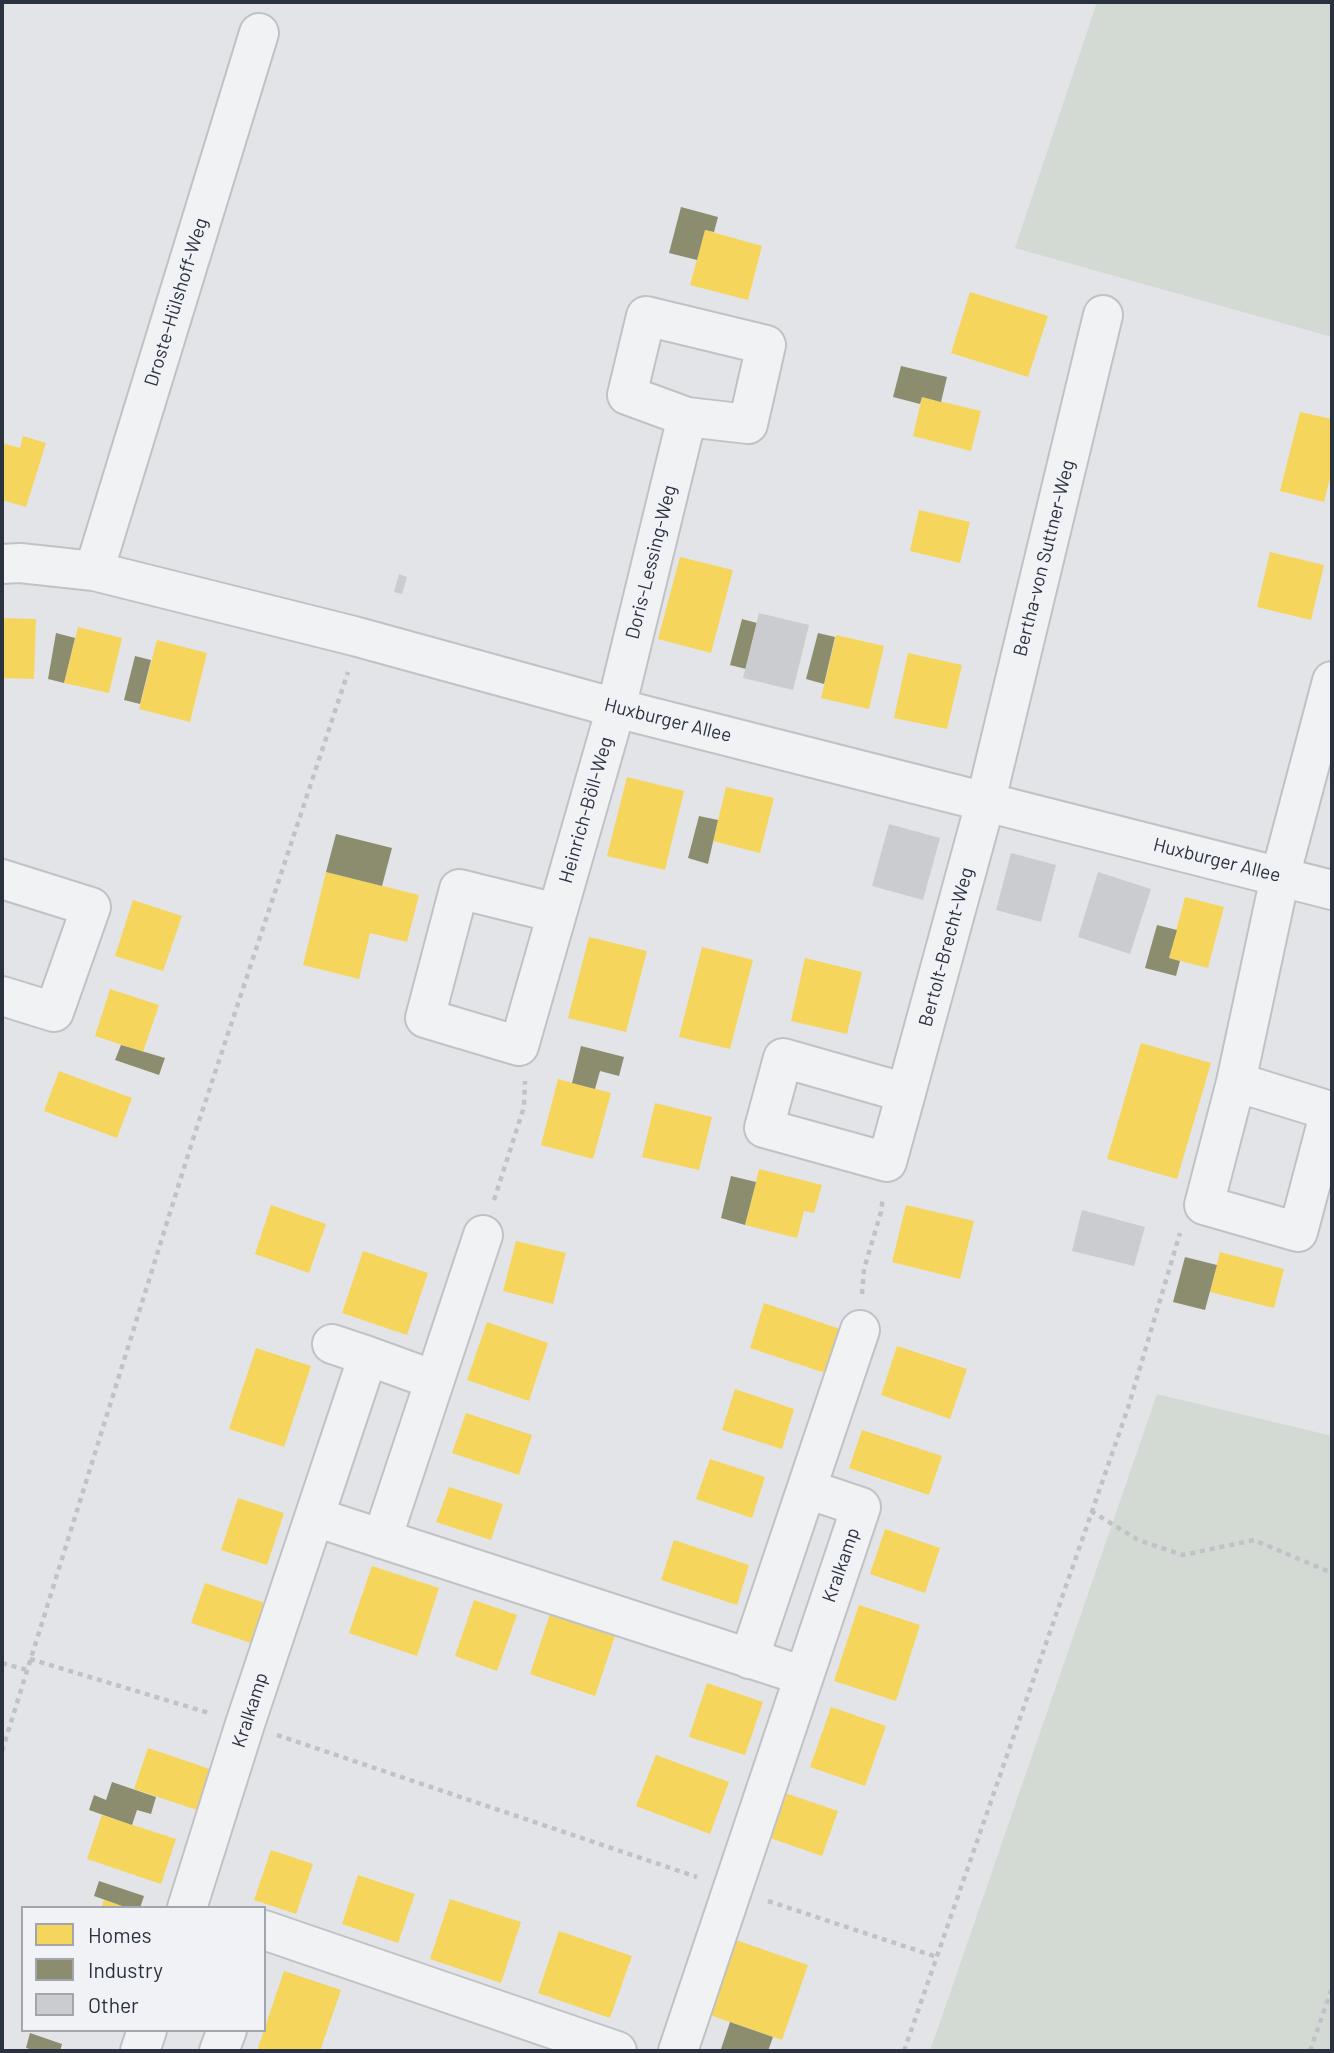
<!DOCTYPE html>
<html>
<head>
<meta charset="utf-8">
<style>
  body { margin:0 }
  #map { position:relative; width:1334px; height:2053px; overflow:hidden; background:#e3e4e7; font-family:Barlow,sans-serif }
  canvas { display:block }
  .frame { position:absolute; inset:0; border:4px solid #2a313f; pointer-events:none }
  .legend { position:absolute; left:21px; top:1906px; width:245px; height:126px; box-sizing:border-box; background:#f0f2f6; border:2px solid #a1a5ad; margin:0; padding:9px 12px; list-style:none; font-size:21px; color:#2a313f }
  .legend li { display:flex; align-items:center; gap:14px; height:35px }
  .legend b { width:35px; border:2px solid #a1a5ad }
</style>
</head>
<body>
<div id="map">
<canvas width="1334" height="2053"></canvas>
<div class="frame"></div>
<ul class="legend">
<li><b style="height:19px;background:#f6d55c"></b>Homes</li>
<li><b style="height:19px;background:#8c8c6e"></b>Industry</li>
<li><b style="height:19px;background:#cbcccf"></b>Other</li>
</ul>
</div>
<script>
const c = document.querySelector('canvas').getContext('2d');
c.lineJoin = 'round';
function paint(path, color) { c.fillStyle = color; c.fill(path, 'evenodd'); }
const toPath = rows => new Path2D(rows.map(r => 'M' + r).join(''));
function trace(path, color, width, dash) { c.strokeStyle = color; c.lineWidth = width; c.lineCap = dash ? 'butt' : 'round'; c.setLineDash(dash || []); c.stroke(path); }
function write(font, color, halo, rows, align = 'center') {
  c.font = font + ' Barlow,sans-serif'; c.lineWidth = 7; c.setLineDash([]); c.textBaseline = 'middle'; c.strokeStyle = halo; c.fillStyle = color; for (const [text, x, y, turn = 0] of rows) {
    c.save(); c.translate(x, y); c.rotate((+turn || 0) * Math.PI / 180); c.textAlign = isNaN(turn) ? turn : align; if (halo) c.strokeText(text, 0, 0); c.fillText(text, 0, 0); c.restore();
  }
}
const green = toPath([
  [1097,2,1332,2,1332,337,1015,248],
  [1157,1394,1332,1436,1332,2051,930,2051]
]);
const homes = toPath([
  [705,230,762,246,748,300,690,285],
  [970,292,1048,316,1028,377,951,353],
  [922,397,981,411,971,451,913,436],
  [1300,412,1332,419,1332,470,1324,502,1280,491],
  [23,436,46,443,26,507,2,500,2,443,20,448],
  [919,510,970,522,960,563,910,551],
  [1270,552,1324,565,1311,620,1257,607],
  [680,557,733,570,711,653,658,639],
  [2,618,36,619,34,679,2,678],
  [78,627,122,638,109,693,64,683],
  [836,635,884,646,869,709,821,698],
  [157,640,207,653,190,722,139,709],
  [908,653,962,665,947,729,894,718],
  [627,777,684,791,665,870,607,856],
  [726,787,774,798,760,853,713,841],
  [326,872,419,895,407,942,370,933,359,979,303,965],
  [1185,897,1224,907,1208,968,1169,958],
  [133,900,182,916,163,971,115,956],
  [589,937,647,951,626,1032,568,1018],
  [702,947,753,960,730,1049,679,1037],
  [805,958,862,972,847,1034,791,1021],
  [110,989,159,1005,143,1052,95,1036],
  [1141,1043,1211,1063,1177,1179,1107,1159],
  [59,1071,132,1098,117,1138,44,1111],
  [558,1079,611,1093,593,1159,541,1145],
  [655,1103,712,1117,699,1170,642,1157],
  [759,1169,822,1185,814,1213,804,1211,797,1238,745,1225],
  [271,1205,326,1224,309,1273,255,1254],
  [906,1205,974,1221,960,1279,892,1262],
  [516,1241,566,1253,553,1304,503,1291],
  [363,1251,428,1273,407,1335,342,1313],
  [1220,1252,1284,1269,1274,1308,1210,1292],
  [764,1303,840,1329,825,1373,750,1348],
  [487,1322,548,1343,529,1401,467,1380],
  [897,1346,967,1369,950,1419,881,1395],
  [256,1348,311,1366,284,1447,229,1429],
  [735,1389,794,1409,782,1449,722,1430],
  [466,1413,532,1435,519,1475,452,1453],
  [862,1430,942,1456,929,1495,849,1468],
  [710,1459,765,1477,752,1518,696,1499],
  [449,1487,503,1504,491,1540,436,1522],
  [238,1498,284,1513,267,1565,221,1550],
  [885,1529,940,1548,925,1593,870,1574],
  [674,1540,749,1565,737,1605,661,1580],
  [372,1566,439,1588,417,1656,349,1633],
  [205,1583,265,1603,251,1643,191,1623],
  [474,1600,517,1615,497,1671,455,1656],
  [859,1605,920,1625,896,1701,834,1681],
  [550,1614,615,1636,595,1696,530,1674],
  [707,1683,763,1702,745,1755,689,1737],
  [831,1707,886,1726,865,1786,810,1767],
  [148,1748,210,1769,197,1810,134,1789],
  [656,1755,729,1782,710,1834,636,1806],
  [785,1793,838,1811,822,1856,770,1838],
  [102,1815,176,1839,161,1884,87,1859],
  [271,1850,313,1864,296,1914,254,1900],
  [358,1875,415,1894,398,1943,342,1924],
  [450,1899,521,1922,501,1983,430,1959],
  [104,1900,127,1907,126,1908,101,1908],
  [559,1931,632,1956,610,2018,538,1993],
  [736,1940,808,1965,782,2040,710,2015],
  [284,1971,341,1990,320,2051,257,2051]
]);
const industry = toPath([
  [681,207,718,217,714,232,705,230,697,260,669,253],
  [901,366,947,377,941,402,922,397,920,404,893,397],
  [742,619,757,623,746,669,730,665],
  [56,633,75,638,64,683,48,679],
  [818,633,835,637,824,684,806,679],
  [135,656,151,660,140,704,124,700],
  [699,816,718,820,708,864,688,858],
  [336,834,392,848,382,886,326,872],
  [1157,925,1177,930,1169,958,1180,961,1176,976,1145,968],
  [121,1045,165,1058,159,1075,115,1060],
  [581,1046,624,1057,619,1076,600,1071,595,1089,572,1083],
  [731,1176,756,1182,745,1225,721,1218],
  [1185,1257,1217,1265,1205,1310,1173,1302],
  [112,1782,156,1797,151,1814,137,1810,132,1825,89,1810,94,1795,106,1800],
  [99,1881,144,1896,140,1908,128,1908,94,1896],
  [730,2022,773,2037,768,2051,727,2051,721,2049],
  [30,2033,62,2044,60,2051,37,2051,26,2048]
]);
const building = toPath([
  [399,574,407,577,402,594,394,592],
  [759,613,809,625,793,690,743,678],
  [889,824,940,838,923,900,872,886],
  [1011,853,1056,865,1041,922,996,910],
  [1098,872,1151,889,1130,954,1078,937],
  [1082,1210,1145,1227,1134,1266,1072,1251]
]);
const path = toPath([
  [494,1200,524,1107,525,1081],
  [862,1294,864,1269,881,1212,883,1197],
  [1091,1511,1138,1540,1183,1555,1254,1540,1332,1573],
  [30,1659,209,1713],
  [2,1663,27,1670],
  [277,1735,697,1877],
  [2,1751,193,1139,348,672],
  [768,1901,937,1957],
  [904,2051,1128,1408,1180,1233],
  [1310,2051,1332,1988]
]);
const minor = toPath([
  [2,564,20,563,94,571,354,636,616,708,1332,890],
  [94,571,259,33],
  [2,879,91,907,54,1012,2,996],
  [556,913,459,889,425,1018,519,1046,616,708,687,417,748,424,766,345,646,316,627,395,687,417],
  [1236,1082,1330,1111,1298,1232,1204,1205,1236,1082,1280,877,1332,681],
  [906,1093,783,1058,764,1128,887,1162,906,1093,986,800,1103,315],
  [368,1356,434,1380],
  [315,1517,804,1676],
  [382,1539,483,1235],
  [749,1659,860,1330],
  [187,1908,245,1724,368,1356,332,1344],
  [264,1930,617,2051],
  [140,2051,147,2030],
  [219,2051,227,2030],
  [678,2051,861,1507,807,1489]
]);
const streetNames = [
  ["Droste-Hülshoff-Weg",176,302,-73],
  ["Bertha-von Suttner-Weg",1044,558,-76],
  ["Doris-Lessing-Weg",651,562,-76],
  ["Huxburger Allee",668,720,14],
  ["Heinrich-Böll-Weg",586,810,-74],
  ["Huxburger Allee",1217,860,14],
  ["Bertolt-Brecht-Weg",946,947,-75],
  ["Kralkamp",841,1565,-71],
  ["Kralkamp",250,1710,-72]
];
paint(green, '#d2dad3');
paint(homes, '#f6d55c');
paint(industry, '#8c8c6e');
paint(building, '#cbcccf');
trace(minor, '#c1c2c5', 42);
trace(path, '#c1c2c7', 4.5, [5, 5]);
trace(minor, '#f1f2f4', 38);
write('19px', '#2a313f', '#f0f2f6', streetNames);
</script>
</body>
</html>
